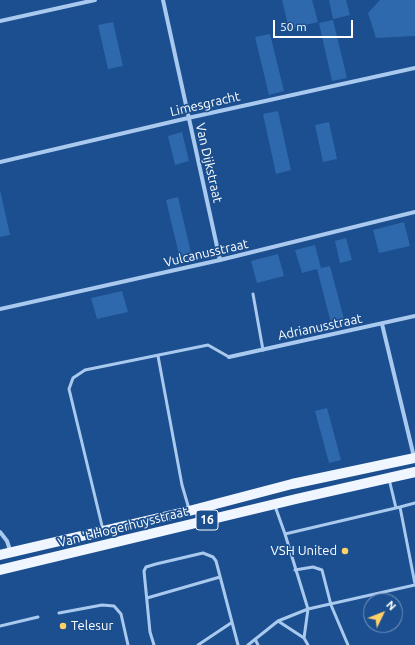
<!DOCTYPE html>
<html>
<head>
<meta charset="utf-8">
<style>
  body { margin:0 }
  #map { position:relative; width:415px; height:645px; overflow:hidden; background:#1b4f8f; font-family:Ubuntu,sans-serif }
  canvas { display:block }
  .north { position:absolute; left:363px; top:593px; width:40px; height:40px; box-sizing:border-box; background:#1b4f8f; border:1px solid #7695bc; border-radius:50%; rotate:47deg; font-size:11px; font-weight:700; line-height:16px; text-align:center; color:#fff }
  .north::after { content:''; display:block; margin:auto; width:14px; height:18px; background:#ffd166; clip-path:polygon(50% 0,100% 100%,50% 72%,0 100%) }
  .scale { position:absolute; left:273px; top:20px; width:80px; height:18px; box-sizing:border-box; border:2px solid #fff; border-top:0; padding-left:5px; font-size:12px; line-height:14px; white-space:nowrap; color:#fff; -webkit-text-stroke:3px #1b4f8f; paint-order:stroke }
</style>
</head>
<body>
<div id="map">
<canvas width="415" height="645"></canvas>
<div class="north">N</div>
<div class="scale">50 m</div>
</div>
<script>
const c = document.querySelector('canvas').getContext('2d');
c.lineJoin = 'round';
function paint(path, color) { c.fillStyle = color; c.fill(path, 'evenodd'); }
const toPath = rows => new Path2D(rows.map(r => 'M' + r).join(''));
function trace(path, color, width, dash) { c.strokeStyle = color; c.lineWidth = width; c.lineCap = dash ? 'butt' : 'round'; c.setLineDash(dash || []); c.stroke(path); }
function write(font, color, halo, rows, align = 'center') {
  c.font = font + ' Ubuntu,sans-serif'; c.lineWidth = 3.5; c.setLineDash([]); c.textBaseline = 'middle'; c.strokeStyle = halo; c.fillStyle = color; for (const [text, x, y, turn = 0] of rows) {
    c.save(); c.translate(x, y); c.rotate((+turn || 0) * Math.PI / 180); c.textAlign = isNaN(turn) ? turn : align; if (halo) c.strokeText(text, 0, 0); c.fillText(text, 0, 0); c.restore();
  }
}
const green = toPath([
  [282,0,312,0,318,22,289,29],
  [329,0,346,0,350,15,333,19],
  [380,0,415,0,415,36,376,38,368,13],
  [333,20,347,78,332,81,319,23],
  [113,22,123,66,108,69,98,25],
  [270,34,284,91,269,95,255,37],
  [278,111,291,170,276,174,263,114],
  [329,122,337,159,323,162,315,125],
  [182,132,189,161,175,165,168,136],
  [0,190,10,235,0,237],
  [178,197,192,257,180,259,166,200],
  [404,222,410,246,379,253,373,230],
  [346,238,352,260,340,263,335,241],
  [315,245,321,268,330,266,344,319,331,323,317,269,302,273,295,250],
  [278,254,284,276,257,283,251,261],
  [122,291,128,312,97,319,91,298],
  [327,408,341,460,329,463,315,411]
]);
const service = toPath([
  [253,294,263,350],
  [158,356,182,485,189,509],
  [389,479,396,508],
  [415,503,400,507,415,584],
  [275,506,285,534],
  [103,530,69,389,73,378,85,370,208,345,229,357],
  [295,570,313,567,322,570,331,605,348,645],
  [147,598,220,577],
  [59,613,102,605,114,606,121,614,128,645],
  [278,621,304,638,308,609,285,534,400,507],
  [0,626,38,617],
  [304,638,308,645],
  [255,639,258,645],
  [154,645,150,632,144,571,146,567,156,564,203,553,213,557,216,561,238,645],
  [198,645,231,623],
  [248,645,278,621,308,609,415,585]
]);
const minor = toPath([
  [163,0,220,260],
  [0,21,95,0],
  [0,162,188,118,415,68],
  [0,309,220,260,415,212],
  [382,324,414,457],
  [229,357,415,316],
  [0,532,7,541,11,553]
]);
const primary = toPath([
  [0,555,189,511,292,484,415,458],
  [0,570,296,499,415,472]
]);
const markers = [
  [345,551,4,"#ffd166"],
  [63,626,4,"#ffd166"]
];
const shields = [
  [207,520,22]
];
const shieldNames = [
  ["16",207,520]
];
const streetNames = [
  ["Limesgracht",205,104,-13],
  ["Van Dijkstraat",209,163,77],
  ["Vulcanusstraat",206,253,-13],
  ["Adrianusstraat",320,327,-12],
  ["Van 't Hogerhuysstraat",123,527,-14]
];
const poiNames = [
  ["VSH United",337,551],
  ["Telesur",71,626,"left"]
];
paint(green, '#2e69ad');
trace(service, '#a9c9ee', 3);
trace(minor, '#a9c9ee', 4);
trace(primary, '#f0f6ff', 10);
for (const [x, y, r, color] of markers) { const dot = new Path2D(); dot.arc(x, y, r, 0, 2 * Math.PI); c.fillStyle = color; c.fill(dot); trace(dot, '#1b4f8f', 1.5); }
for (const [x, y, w] of shields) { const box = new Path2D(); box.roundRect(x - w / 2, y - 10, w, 20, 3); c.fillStyle = '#1b4f8f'; c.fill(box); trace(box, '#fff', 1); }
write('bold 12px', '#fff', null, shieldNames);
write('13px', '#fff', '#1b4f8f', streetNames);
write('13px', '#fff', '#1b4f8f', poiNames, 'right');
</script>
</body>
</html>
